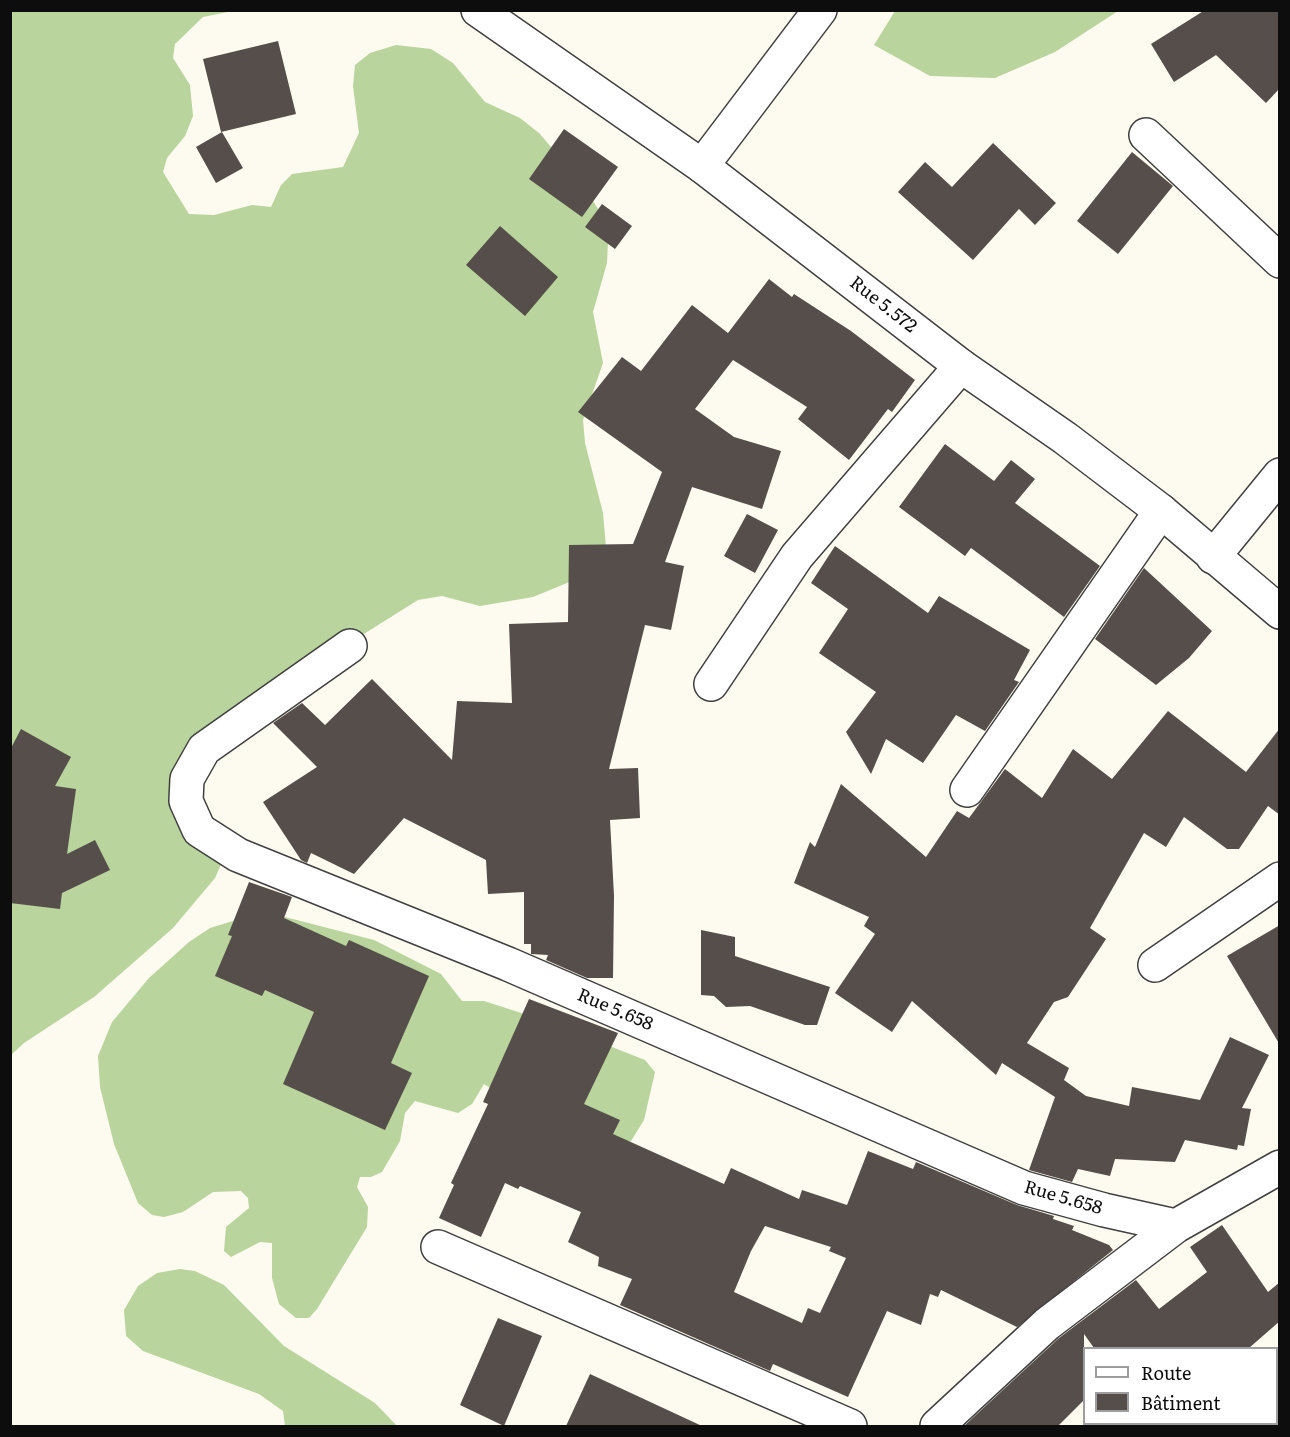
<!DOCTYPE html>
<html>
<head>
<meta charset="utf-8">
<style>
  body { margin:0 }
  #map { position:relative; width:1290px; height:1437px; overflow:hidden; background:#fdfaef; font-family:Literata,serif }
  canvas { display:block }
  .frame { position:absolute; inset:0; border:12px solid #0d0d0d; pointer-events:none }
  .legend { position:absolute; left:1083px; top:1347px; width:195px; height:78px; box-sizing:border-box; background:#fff; border:2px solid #9e9e9e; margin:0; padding:8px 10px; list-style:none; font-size:18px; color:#0d0d0d }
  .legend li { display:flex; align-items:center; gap:12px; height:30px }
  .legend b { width:30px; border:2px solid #9e9e9e }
</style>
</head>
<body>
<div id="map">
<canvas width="1290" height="1437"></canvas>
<div class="frame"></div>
<ul class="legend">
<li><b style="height:8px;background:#fff"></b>Route</li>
<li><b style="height:16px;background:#554e4a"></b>Bâtiment</li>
</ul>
</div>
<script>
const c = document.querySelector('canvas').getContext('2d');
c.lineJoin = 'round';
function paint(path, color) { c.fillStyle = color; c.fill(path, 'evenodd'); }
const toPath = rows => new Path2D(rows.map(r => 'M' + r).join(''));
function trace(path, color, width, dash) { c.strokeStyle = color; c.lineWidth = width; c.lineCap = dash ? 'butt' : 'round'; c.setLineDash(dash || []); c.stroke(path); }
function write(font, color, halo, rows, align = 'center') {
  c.font = font + ' Literata,serif'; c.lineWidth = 6; c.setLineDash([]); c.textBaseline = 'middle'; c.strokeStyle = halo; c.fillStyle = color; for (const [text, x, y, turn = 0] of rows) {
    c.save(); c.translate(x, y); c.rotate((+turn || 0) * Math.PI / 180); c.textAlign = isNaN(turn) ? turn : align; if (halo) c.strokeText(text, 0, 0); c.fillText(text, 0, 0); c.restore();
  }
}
const forest = toPath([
  [11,11,233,11,203,17,175,44,173,58,190,85,193,116,185,136,167,158,163,172,189,214,214,215,252,205,271,207,281,185,292,174,343,167,359,133,353,86,355,65,370,53,396,45,431,49,453,63,485,102,520,118,539,133,582,183,601,214,608,242,607,263,593,312,603,363,583,420,585,443,603,513,606,547,584,576,533,597,480,606,442,596,418,600,335,652,185,787,223,860,215,878,173,928,94,997,24,1043,11,1055],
  [895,11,895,10,1118,11,1055,52,995,78,930,76,874,45],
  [246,917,285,917,374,940,441,974,462,1001,484,1001,546,1021,645,1060,655,1072,644,1120,631,1141,620,1145,536,1118,484,1084,472,1104,458,1113,415,1101,405,1113,400,1141,382,1172,371,1177,360,1177,357,1187,368,1207,367,1227,317,1309,309,1318,296,1318,279,1304,272,1278,272,1243,260,1242,231,1257,224,1251,226,1227,249,1208,248,1198,241,1191,213,1192,183,1212,164,1217,152,1215,138,1203,114,1144,100,1087,98,1056,112,1022,149,978,189,942,210,928],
  [180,1269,195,1271,224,1285,284,1346,375,1403,397,1426,285,1426,283,1411,259,1394,143,1351,126,1336,124,1310,138,1286,157,1273]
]);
const building = toPath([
  [1205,10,1280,10,1280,88,1266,103,1216,55,1174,82,1151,44],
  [278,41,296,114,221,132,203,59],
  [564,129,618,167,582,217,529,179],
  [222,132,243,168,216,183,196,147],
  [993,143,1056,203,1035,225,1019,209,973,260,898,192,925,162,952,187],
  [1132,152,1173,186,1118,254,1077,221],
  [602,204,632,226,615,249,585,227],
  [500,226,558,277,525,316,466,265],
  [769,279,792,297,794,294,851,331,915,380,892,412,888,409,849,460,798,419,807,407,733,360,695,409,734,437,781,451,762,509,692,487,665,562,684,566,671,630,645,625,609,769,638,768,640,818,610,820,614,896,613,978,587,978,546,960,548,955,531,954,531,944,524,944,524,892,488,894,486,860,404,818,354,874,311,853,307,863,301,860,263,802,317,767,273,723,302,703,325,725,372,679,452,760,457,701,512,703,509,624,568,622,569,545,633,544,662,472,578,412,622,357,641,371,692,305,728,333],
  [945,444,994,481,1011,460,1035,479,1015,503,1100,566,1064,617,971,548,965,556,899,507],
  [747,514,778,530,755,573,724,556],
  [835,546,928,613,939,596,1030,650,1014,680,1019,682,985,731,956,715,923,763,886,739,871,774,846,732,876,692,819,653,848,609,811,583],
  [1144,568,1212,631,1189,658,1156,685,1095,639],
  [1168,711,1246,772,1280,728,1280,815,1268,806,1239,849,1227,849,1184,817,1166,847,1144,833,1090,928,1106,939,1068,997,1054,1002,1027,1043,1069,1068,1064,1080,1086,1096,1129,1106,1132,1087,1200,1100,1230,1037,1269,1055,1242,1108,1251,1109,1244,1146,1238,1145,1237,1150,1185,1140,1175,1162,1115,1159,1110,1176,1078,1169,1072,1182,1029,1170,1055,1097,1002,1063,996,1075,912,1001,892,1032,835,993,875,934,864,926,869,917,794,883,810,842,815,847,841,784,926,857,957,811,969,818,1005,769,1042,798,1073,749,1112,779],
  [21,729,71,757,55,786,76,789,67,854,95,840,110,870,62,893,60,909,10,903,10,750],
  [249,882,292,897,284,918,346,946,349,940,429,976,391,1063,412,1073,385,1130,283,1084,314,1012,265,990,262,996,215,976,232,936,228,935],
  [1280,925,1280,1045,1227,956],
  [701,930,735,937,735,956,830,987,817,1025,805,1025,750,1006,726,1007,714,996,701,995],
  [529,999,618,1033,584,1104,620,1120,613,1134,724,1184,731,1168,799,1199,802,1190,847,1205,868,1151,913,1169,916,1162,1017,1205,1054,1216,1053,1219,1074,1226,1072,1230,1109,1245,1113,1250,1017,1327,941,1290,938,1297,930,1294,921,1325,887,1311,848,1397,773,1364,770,1371,620,1305,632,1279,598,1266,599,1257,568,1242,581,1212,520,1186,518,1189,505,1183,481,1237,439,1218,454,1185,451,1183,488,1104,483,1102],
  [765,1226,831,1247,829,1251,846,1258,820,1313,808,1308,802,1323,734,1292,751,1251],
  [1222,1225,1268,1292,1280,1282,1280,1321,1249,1348,1094,1348,1084,1334,1084,1400,1058,1426,964,1426,1059,1338,1136,1280,1159,1309,1207,1272,1190,1247],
  [498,1318,542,1336,504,1426,460,1405],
  [590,1374,702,1426,566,1426]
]);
const minor = toPath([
  [1146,135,1280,261],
  [702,166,820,10],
  [1213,557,1280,475],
  [350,646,204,749,187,779,186,801,199,830,238,855,508,964,1024,1188,1104,1210,1176,1226,1280,1167],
  [711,684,797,556,961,366],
  [967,790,1161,511],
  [1155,965,1280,879],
  [438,1247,850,1426],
  [937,1426,1047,1324,1176,1226]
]);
const tertiary = toPath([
  [478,10,702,166,961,366,1065,438,1161,511,1280,612]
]);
const streetNames = [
  ["Rue 5.572",883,305,38],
  ["Rue 5.658",615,1010,23],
  ["Rue 5.658",1063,1198,16]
];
paint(forest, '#b9d49c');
paint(building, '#554e4a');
trace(minor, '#404040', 36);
trace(tertiary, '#404040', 36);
trace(minor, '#fff', 33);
trace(tertiary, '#fff', 33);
write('18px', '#0d0d0d', '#fff', streetNames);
</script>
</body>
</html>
